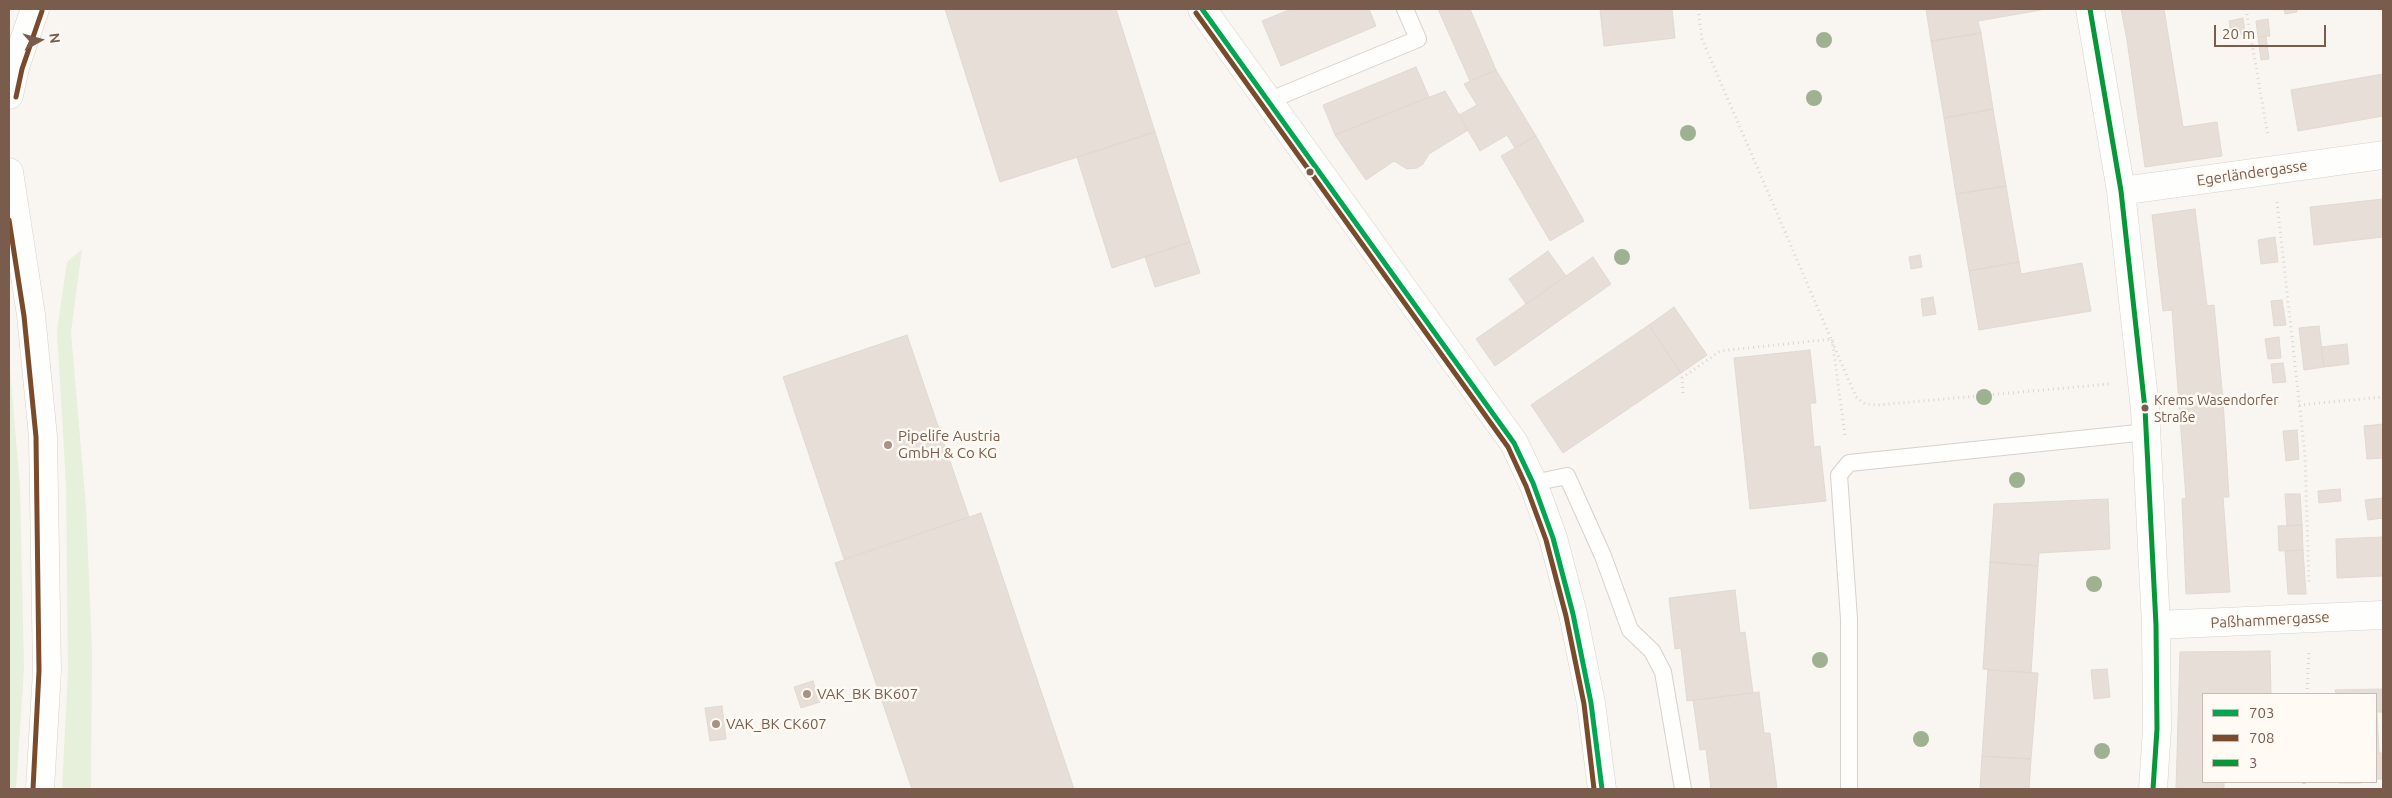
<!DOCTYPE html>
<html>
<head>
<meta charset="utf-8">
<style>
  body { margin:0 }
  #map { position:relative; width:2392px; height:798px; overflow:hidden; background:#f9f5f0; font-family:Ubuntu,sans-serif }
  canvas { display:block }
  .frame { position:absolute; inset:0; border:10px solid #7a5c4d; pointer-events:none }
  .legend { position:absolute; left:2202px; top:693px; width:175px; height:90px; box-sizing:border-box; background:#fffaf3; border:1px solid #cabbb1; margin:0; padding:6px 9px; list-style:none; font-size:15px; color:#7a5c4d }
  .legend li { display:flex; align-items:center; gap:10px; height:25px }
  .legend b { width:25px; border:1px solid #cabbb1 }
  .north { position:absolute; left:15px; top:15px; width:50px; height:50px; -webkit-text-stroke:4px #fffaf3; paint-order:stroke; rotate:83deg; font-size:14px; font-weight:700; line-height:20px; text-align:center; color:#7a5c4d }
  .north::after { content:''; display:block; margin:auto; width:18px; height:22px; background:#7a5c4d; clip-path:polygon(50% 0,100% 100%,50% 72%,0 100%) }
  .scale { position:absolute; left:2214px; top:25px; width:112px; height:22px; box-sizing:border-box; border:2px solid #7a5c4d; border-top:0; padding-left:6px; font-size:15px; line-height:18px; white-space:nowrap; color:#7a5c4d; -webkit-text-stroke:4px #fffaf3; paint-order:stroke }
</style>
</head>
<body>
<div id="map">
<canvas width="2392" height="798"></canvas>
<div class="frame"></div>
<ul class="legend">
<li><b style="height:6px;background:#00a651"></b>703</li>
<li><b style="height:6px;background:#7a4b2a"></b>708</li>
<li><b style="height:6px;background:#059738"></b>3</li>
</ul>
<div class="north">N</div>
<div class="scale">20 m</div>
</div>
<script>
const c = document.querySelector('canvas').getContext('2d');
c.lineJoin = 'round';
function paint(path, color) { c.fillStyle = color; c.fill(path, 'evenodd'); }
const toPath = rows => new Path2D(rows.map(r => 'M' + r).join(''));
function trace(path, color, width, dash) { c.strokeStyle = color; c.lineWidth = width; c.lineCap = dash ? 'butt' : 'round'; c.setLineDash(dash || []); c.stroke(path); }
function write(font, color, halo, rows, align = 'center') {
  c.font = font + ' Ubuntu,sans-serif'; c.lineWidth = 5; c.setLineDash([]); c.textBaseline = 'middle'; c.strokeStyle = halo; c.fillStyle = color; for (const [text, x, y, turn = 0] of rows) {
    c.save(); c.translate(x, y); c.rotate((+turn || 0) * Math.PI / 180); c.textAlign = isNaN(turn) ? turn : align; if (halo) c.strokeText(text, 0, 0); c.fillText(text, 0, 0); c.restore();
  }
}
const green = toPath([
  [82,249,71,332,86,507,92,650,91,789,62,789,68,671,66,484,57,331,67,262],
  [9,357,20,487,24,669,16,789,9,789]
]);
const building = toPath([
  [945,9,1116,9,1155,132,1000,182,945,9],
  [1291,9,1369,9,1376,26,1281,66,1262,21,1291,9],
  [1438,9,1470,9,1496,70,1470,81,1438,9],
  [1600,9,1672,9,1675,38,1604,46,1600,9],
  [1926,9,2041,9,2041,10,1978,21,1981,33,1931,41,1926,9],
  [2121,9,2164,9,2183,127,2217,122,2222,156,2145,167,2127,40,2121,9],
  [2284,9,2297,9,2297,12,2285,14,2284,9],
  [2243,18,2245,33,2231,35,2229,21,2243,18],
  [2268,19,2270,36,2258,37,2256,21,2268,19],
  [1981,33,1993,109,1944,118,1931,41,1981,33],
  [2266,36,2269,59,2261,60,2258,37,2266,36],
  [1416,67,1429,97,1335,135,1323,105,1416,67],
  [1496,70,1536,136,1515,148,1507,135,1480,151,1459,115,1477,105,1464,84,1496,70],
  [2383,74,2383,116,2298,131,2291,90,2383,74],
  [1445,91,1468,130,1429,154,1423,164,1417,168,1407,169,1394,161,1366,180,1335,135,1445,91],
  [1993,109,2006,186,1956,194,1944,118,1993,109],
  [1155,132,1190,242,1112,268,1077,157,1155,132],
  [1536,136,1584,221,1550,241,1501,156,1536,136],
  [2006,186,2019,262,1969,271,1956,194,2006,186],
  [2383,199,2383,237,2314,245,2310,207,2383,199],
  [2195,209,2207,306,2214,305,2223,400,2229,497,2223,497,2230,592,2186,594,2182,499,2186,498,2172,310,2163,311,2152,215,2195,209],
  [2275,237,2278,262,2261,264,2258,240,2275,237],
  [1190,242,1200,273,1155,287,1145,257,1190,242],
  [1548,251,1566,276,1526,304,1509,279,1548,251],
  [1920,255,1922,267,1911,269,1909,257,1920,255],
  [1593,257,1611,284,1495,366,1476,339,1593,257],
  [2019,262,2021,274,2082,263,2091,311,1979,330,1969,271,2019,262],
  [1933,297,1936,314,1923,316,1921,299,1933,297],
  [2282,300,2286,325,2274,326,2271,301,2282,300],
  [1674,307,1707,355,1681,373,1649,325,1674,307],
  [1649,325,1681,373,1563,453,1531,405,1649,325],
  [2319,326,2324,367,2304,370,2299,328,2319,326],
  [907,335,969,517,844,559,783,377,907,335],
  [2279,337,2281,358,2268,359,2265,339,2279,337],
  [2347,344,2349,364,2324,367,2321,347,2347,344],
  [1810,350,1816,403,1810,403,1814,447,1820,446,1826,501,1750,509,1734,358,1810,350],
  [2283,363,2286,382,2273,383,2271,364,2283,363],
  [2383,424,2383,458,2367,459,2364,426,2383,424],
  [2297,430,2299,459,2286,461,2283,431,2297,430],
  [2340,489,2341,501,2319,503,2318,491,2340,489],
  [2285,494,2300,494,2302,525,2287,526,2285,494],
  [2383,498,2383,518,2368,520,2365,500,2383,498],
  [2108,499,2110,549,2039,553,2038,566,1990,562,1994,504,2108,499],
  [981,513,1074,789,912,789,835,563,981,513],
  [2302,525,2303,550,2279,551,2278,526,2302,525],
  [2383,537,2383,576,2337,578,2336,539,2383,537],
  [2303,550,2306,594,2288,594,2285,551,2303,550],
  [1990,562,2038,566,2031,673,1983,669,1990,562],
  [1735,590,1740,633,1745,632,1753,693,1687,701,1681,648,1675,649,1669,598,1735,590],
  [2270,651,2271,694,2203,694,2203,782,2224,782,2224,789,2176,789,2180,652,2270,651],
  [2107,669,2110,697,2094,699,2091,670,2107,669],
  [1988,670,2038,673,2031,759,1982,756,1988,670],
  [813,681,820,702,801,708,794,687,813,681],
  [2383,689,2383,712,2377,712,2379,753,2376,753,2376,694,2336,694,2335,690,2383,689],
  [1759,692,1764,733,1770,733,1777,789,1711,789,1706,749,1700,750,1693,700,1759,692],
  [722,706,726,739,710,741,705,708,722,706],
  [2376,753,2383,753,2383,779,2376,779,2376,753],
  [1982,756,2031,759,2029,789,1980,789,1982,756],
  [2339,782,2361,782,2361,783,2339,783,2339,782]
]);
const path = toPath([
  [1698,9,1702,39,1856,397,1865,404,1878,405,2109,384],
  [2246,9,2268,136],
  [2277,202,2305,455,2309,584],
  [1683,393,1682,378,1720,351,1832,339,1845,435],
  [2299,405,2383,397],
  [2307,694,2309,650],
  [2304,789,2304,782]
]);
const service = toPath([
  [1268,101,1418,39,1405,9],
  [1533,483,1567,476,1603,556,1630,630,1652,651,1663,672,1683,789],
  [1849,789,1849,619,1839,475,1849,463,2147,432]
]);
const minor = toPath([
  [1202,9,1514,443,1533,483,1553,538,1573,614,1591,703,1602,789],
  [2090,9,2121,191,2145,409,2156,625,2157,729,2153,789],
  [9,95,15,67,35,9],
  [2121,191,2383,155],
  [2156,625,2383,615]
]);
const tertiary = toPath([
  [9,172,31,315,43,437,47,671,40,789]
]);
const bus1 = toPath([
  [1202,9,1514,443,1533,483,1553,538,1573,614,1591,703,1602,789]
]);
const bus2 = toPath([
  [1196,13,1508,447,1526,486,1546,540,1566,616,1584,704,1594,789],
  [16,97,22,69,42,11],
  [9,220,24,316,36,437,39,671,33,789]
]);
const bus3 = toPath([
  [2090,9,2121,191,2145,409,2156,625,2157,729,2153,789]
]);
const trees = [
  [1824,40],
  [1814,98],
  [1688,133],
  [1622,257],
  [1984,397],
  [2017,480],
  [2094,584],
  [1820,660],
  [1921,739],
  [2102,751]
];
const markers = [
  [1310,172,4.5,"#7a5c4d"],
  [2145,408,4.5,"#7a5c4d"],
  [888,445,5,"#a69286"],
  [807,694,5,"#a69286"],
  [716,724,5,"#a69286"]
];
const busNames = [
  ["Krems Wasendorfer",2154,400],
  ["Straße",2154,417]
];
const streetNames = [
  ["Egerländergasse",2252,173,-8],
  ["Paßhammergasse",2270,620,-3]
];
const poiNames = [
  ["Pipelife Austria",898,436],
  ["GmbH & Co KG",898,453],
  ["VAK_BK BK607",817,694],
  ["VAK_BK CK607",726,724]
];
paint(green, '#e7f0db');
paint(building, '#e6ded7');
trace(building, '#e2d8d2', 1);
trace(service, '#d7d1cb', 18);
trace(minor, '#d7d1cb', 29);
trace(tertiary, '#d7d1cb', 29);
trace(path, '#dcd5d0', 3, [1, 4]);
trace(service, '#fefefd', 16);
trace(minor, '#fefefd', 28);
trace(tertiary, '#fefefd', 28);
trace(bus1, '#00a651', 5);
trace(bus2, '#7a4b2a', 5);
trace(bus3, '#059738', 5);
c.fillStyle = '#9eb190';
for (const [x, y] of trees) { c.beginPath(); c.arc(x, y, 8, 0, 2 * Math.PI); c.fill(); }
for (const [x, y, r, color] of markers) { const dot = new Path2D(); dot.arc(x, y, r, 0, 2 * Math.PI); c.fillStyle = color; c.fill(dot); trace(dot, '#fffaf3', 2); }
write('14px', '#7a5c4d', '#fffaf3', busNames, 'left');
write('15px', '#7a5c4d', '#fffaf3', streetNames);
write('15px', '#7a5c4d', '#fffaf3', poiNames, 'left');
</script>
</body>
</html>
